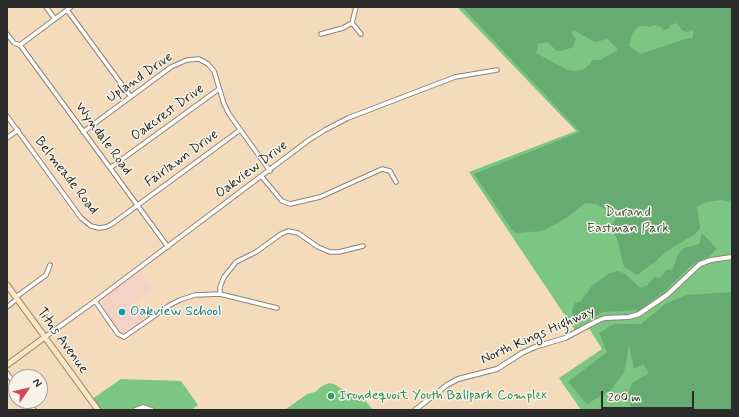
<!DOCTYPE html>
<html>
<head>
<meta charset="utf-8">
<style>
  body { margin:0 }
  #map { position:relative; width:739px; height:417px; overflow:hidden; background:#f3dbbc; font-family:Mynerve,sans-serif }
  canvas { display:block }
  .frame { position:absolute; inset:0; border:8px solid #2b2b2b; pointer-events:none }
  .north { position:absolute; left:8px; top:369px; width:40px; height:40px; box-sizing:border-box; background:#f7f3e8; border:1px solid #a5a39c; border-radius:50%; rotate:56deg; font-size:11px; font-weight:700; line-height:16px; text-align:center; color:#2b2b2b }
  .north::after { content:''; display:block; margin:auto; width:14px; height:18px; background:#d1495b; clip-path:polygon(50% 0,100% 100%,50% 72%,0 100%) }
  .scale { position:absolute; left:601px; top:391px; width:93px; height:18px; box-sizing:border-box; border:2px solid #2b2b2b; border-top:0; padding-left:5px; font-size:12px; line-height:14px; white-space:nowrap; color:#2b2b2b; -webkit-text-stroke:3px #f7f3e8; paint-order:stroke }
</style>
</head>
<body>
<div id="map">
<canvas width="739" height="417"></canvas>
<div class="frame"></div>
<div class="north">N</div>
<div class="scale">200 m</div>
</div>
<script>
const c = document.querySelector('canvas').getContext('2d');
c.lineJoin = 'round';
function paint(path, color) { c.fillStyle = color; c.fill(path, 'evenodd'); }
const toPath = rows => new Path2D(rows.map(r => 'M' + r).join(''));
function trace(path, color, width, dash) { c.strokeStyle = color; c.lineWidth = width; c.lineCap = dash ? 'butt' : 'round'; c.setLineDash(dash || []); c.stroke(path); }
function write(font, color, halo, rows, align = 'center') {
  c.font = font + ' Mynerve,sans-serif'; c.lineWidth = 3; c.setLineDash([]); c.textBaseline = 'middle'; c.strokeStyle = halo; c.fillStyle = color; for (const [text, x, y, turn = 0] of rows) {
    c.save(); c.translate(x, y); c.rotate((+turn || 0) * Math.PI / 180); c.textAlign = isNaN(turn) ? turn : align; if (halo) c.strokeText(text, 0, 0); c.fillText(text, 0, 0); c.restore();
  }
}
const built = toPath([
  [138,269,153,289,136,302,149,320,128,336,121,336,95,301]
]);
const green = toPath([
  [457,7,732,7,732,410,581,410,559,378,602,349,587,325,576,332,469,172,576,131],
  [121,379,181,381,198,405,191,410,98,410,91,400],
  [329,383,334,384,348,393,364,399,373,410,285,410,307,394,315,392,322,386]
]);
const forest = toPath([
  [732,7,732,203,722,200,706,202,697,207,700,228,695,234,664,253,655,262,637,275,624,267,617,238,610,229,617,216,596,204,585,203,568,217,542,231,517,233,513,231,474,174,580,132,462,7],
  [676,23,683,31,688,32,693,30,693,38,688,38,640,54,629,46,632,34,638,27,644,26,651,27,654,25,661,27,663,30,668,29,671,25],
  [575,31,595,42,608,39,618,50,600,60,592,60,590,64,583,70,573,71,568,70,536,53,538,44,547,42,557,51,565,50,573,47,576,39,571,32],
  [702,233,717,249,708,257,697,262,689,267,665,291,640,310,603,312,590,319,586,311,581,313,579,320,576,323,574,321,572,310,575,303,581,301,592,286,608,274,617,271,624,273,640,288,648,285,654,277,660,278,666,270,673,269,678,254,684,248,699,244],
  [732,292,732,410,632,410,628,395,632,383,649,373,643,364,634,369,629,345,624,372,611,390,587,404,568,382,607,352,599,333,614,324,641,324,665,304,687,295]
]);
const minor = toPath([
  [46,7,55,19],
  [356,7,352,23,361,34],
  [67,10,131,97],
  [7,34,14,43,20,45,71,7],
  [321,34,343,28,352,23],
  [20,45,168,247],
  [7,116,81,218,91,226,99,228,106,227,112,224,240,130],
  [83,132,171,67,187,60,199,59,208,64,214,71,224,104,229,114,270,171],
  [7,138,18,130],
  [110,168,219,89],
  [262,177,282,201,290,204,320,197,382,169,390,171,396,182],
  [220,294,220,287,224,277,236,262,256,252,281,234,288,231,298,233,318,247,330,252,339,252,363,246],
  [16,297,46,275,50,265],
  [95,301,118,334,124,337,170,305,180,300,195,295,220,294,277,308],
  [7,307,17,299],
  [45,337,95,301,309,140,325,130,348,118,455,77,497,70],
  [7,373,16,386],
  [27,401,34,410],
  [135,410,143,407,152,410]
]);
const tertiary = toPath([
  [415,410,447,385,458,379,497,369,522,353,535,347,565,338,597,321,605,318,629,317,639,314,667,295,700,264,711,260,732,257]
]);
const secondary = toPath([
  [7,285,98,410],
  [7,365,45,337]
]);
const markers = [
  [122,312,4,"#0f9aa8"],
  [331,396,4,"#2e9e5b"]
];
const streetNames = [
  ["Upland Drive",140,78,-35],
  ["Oakcrest Drive",168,113,-36],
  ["Wyndale Road",103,139,54],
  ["Fairlawn Drive",182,159,-36],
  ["Oakview Drive",252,170,-37],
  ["Belmeade Road",66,176,52],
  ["North Kings Highway",538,336,-24],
  ["Titus Avenue",62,341,54]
];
const parkNames = [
  ["Durand",628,213],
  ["Eastman Park",628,229]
];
const cultureNames = [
  ["Oakview School",130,312]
];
const leisureNames = [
  ["Irondequoit Youth Ballpark Complex",339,396]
];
paint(built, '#f6d2c4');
paint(green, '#7cc684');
paint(forest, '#65ab72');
trace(minor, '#8f8374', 5.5);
trace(tertiary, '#8f8374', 6);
trace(secondary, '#8f8374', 7);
trace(minor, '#fff', 3.5);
trace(tertiary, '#fff', 4);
trace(secondary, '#fce6c4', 5);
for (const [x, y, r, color] of markers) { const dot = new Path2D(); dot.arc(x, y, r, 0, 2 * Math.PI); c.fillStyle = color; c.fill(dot); trace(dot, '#f7f3e8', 1.5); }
write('14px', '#2b2b2b', '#f7f3e8', streetNames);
write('14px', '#435a46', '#f7f3e8', parkNames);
write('14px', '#0d838f', '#f7f3e8', cultureNames, 'left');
write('14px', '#27864d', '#f7f3e8', leisureNames, 'left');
</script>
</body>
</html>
